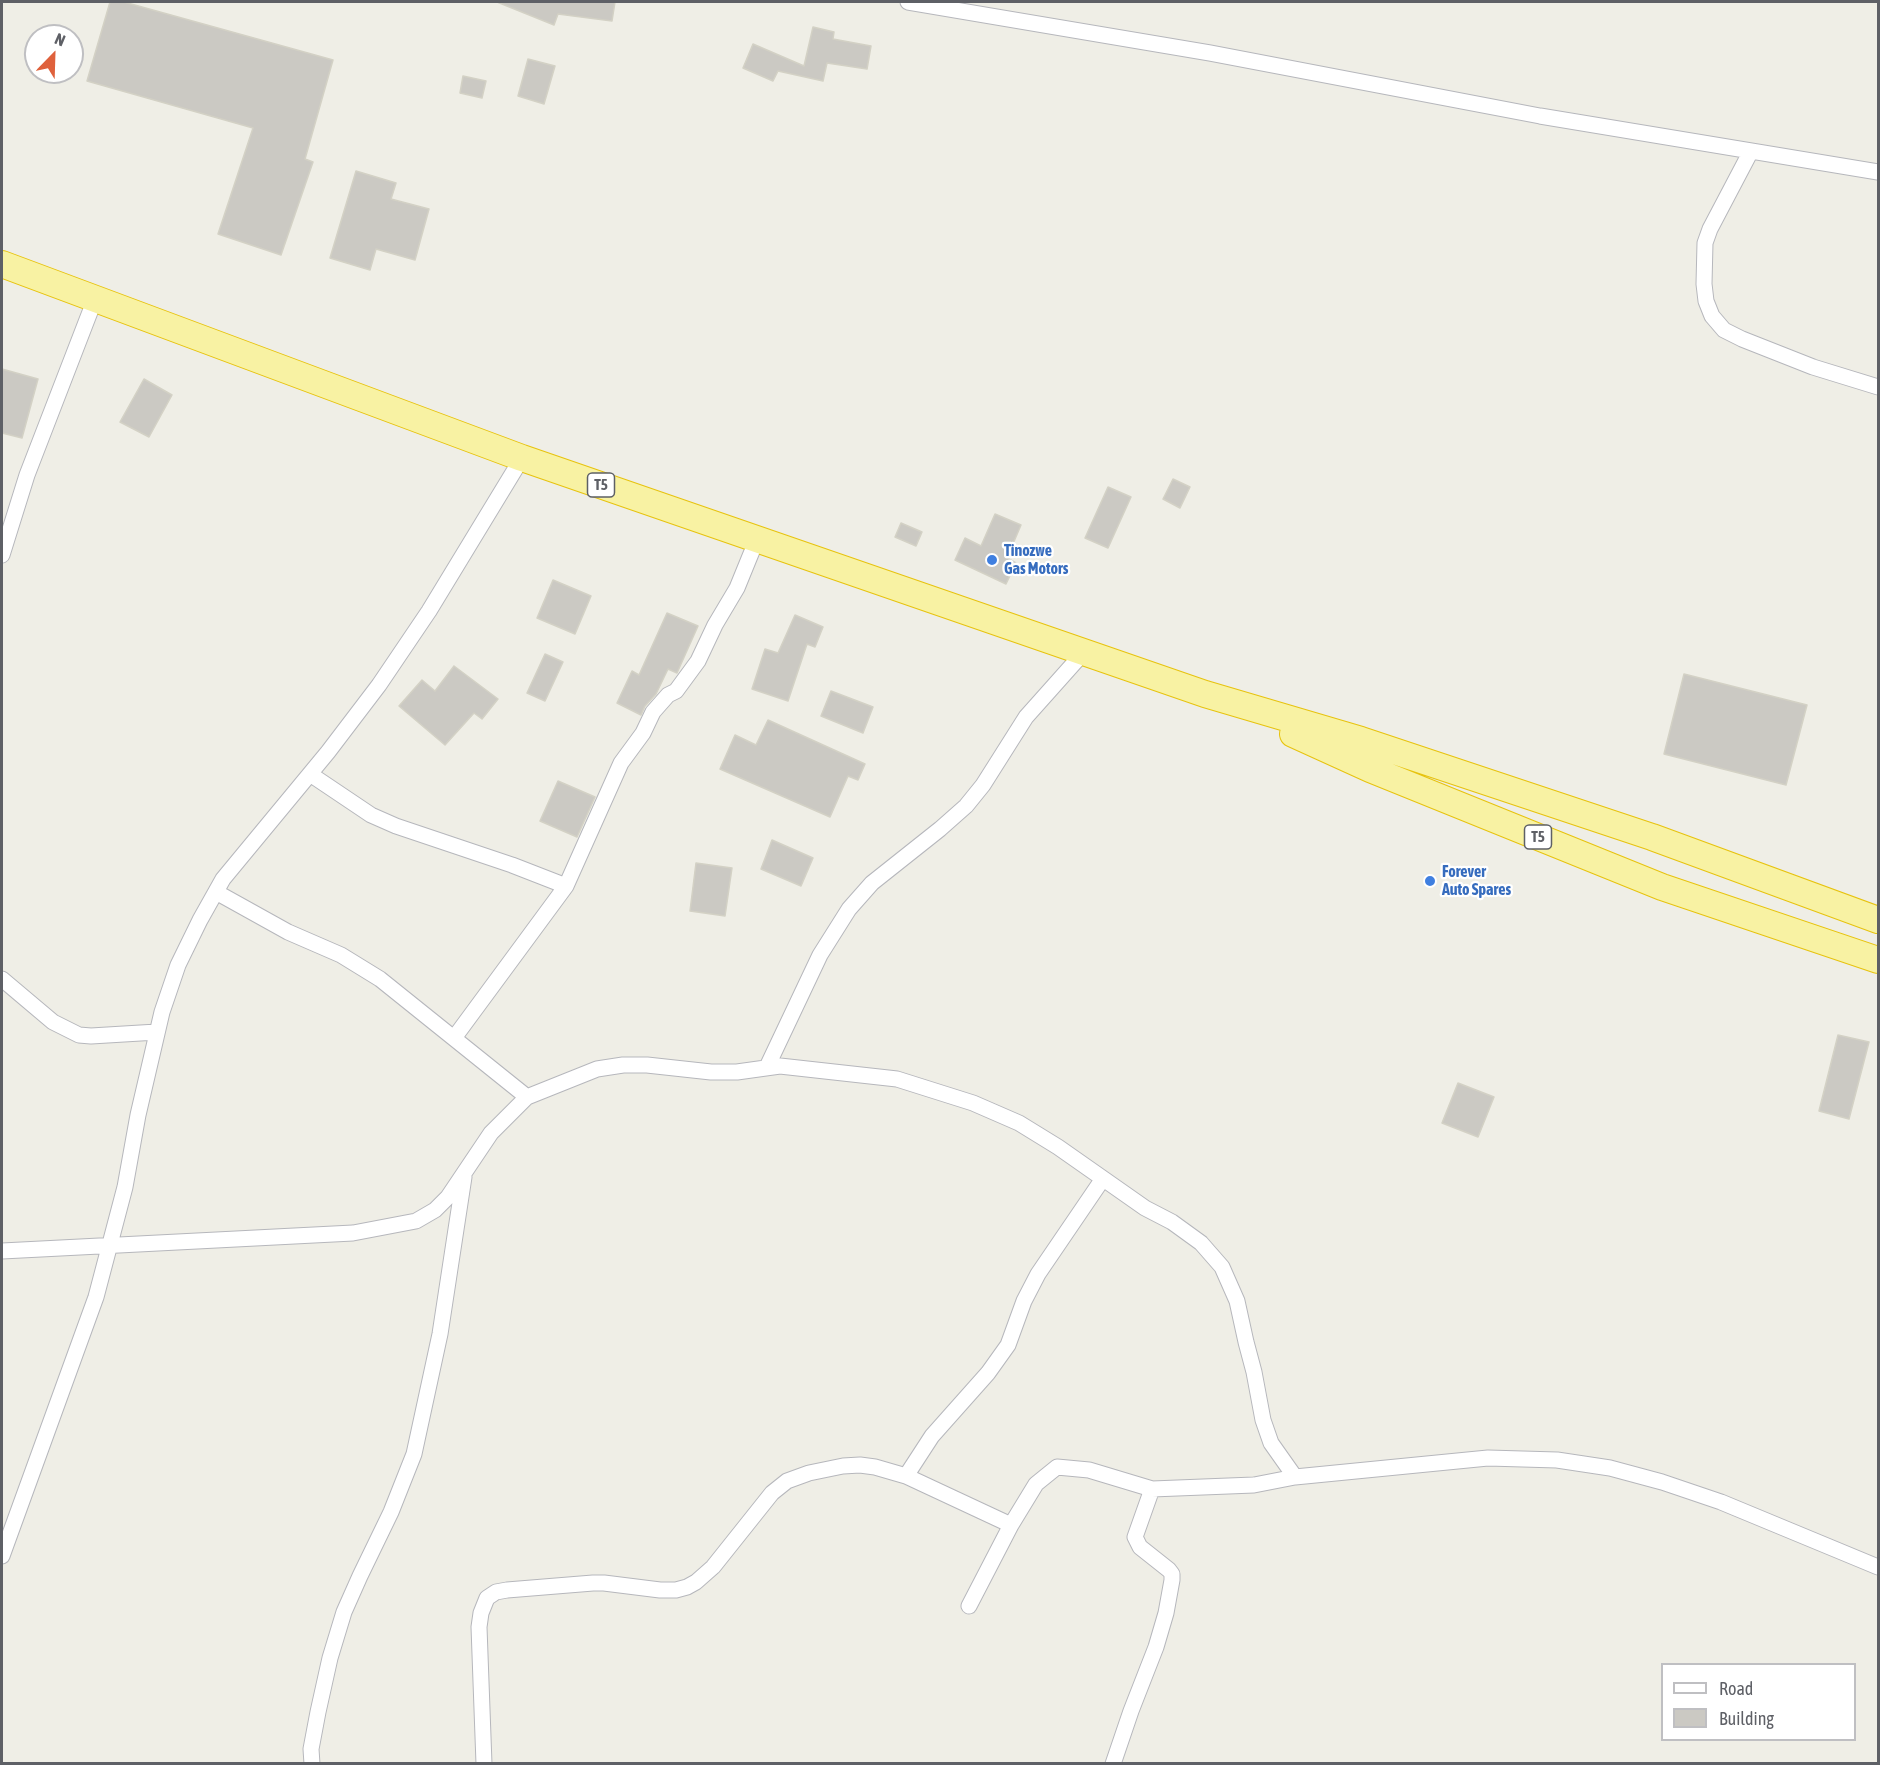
<!DOCTYPE html>
<html>
<head>
<meta charset="utf-8">
<style>
  body { margin:0 }
  #map { position:relative; width:1880px; height:1765px; overflow:hidden; background:#efeee6; font-family:"Asap Condensed",sans-serif }
  canvas { display:block }
  .frame { position:absolute; inset:0; border:3px solid #5e6066; pointer-events:none }
  .legend { position:absolute; left:1661px; top:1663px; width:195px; height:78px; box-sizing:border-box; background:#fff; border:2px solid #bfbfc2; margin:0; padding:8px 10px; list-style:none; font-size:18px; color:#5e6066 }
  .legend li { display:flex; align-items:center; gap:12px; height:30px }
  .legend b { width:30px; border:2px solid #bfbfc2 }
  .north { position:absolute; left:24px; top:24px; width:60px; height:60px; box-sizing:border-box; background:#fff; border:2px solid #bfbfc2; border-radius:50%; rotate:23deg; font-size:16px; font-weight:700; line-height:24px; text-align:center; color:#5e6066 }
  .north::after { content:''; display:block; margin:auto; width:21px; height:27px; background:#df613c; clip-path:polygon(50% 0,100% 100%,50% 72%,0 100%) }
</style>
</head>
<body>
<div id="map">
<canvas width="1880" height="1765"></canvas>
<div class="frame"></div>
<ul class="legend">
<li><b style="height:8px;background:#fff"></b>Road</li>
<li><b style="height:16px;background:#cbc9c3"></b>Building</li>
</ul>
<div class="north">N</div>
</div>
<script>
const c = document.querySelector('canvas').getContext('2d');
c.lineJoin = 'round';
function paint(path, color) { c.fillStyle = color; c.fill(path, 'evenodd'); }
const toPath = rows => new Path2D(rows.map(r => 'M' + r).join(''));
function trace(path, color, width, dash) { c.strokeStyle = color; c.lineWidth = width; c.lineCap = dash ? 'butt' : 'round'; c.setLineDash(dash || []); c.stroke(path); }
function write(font, color, halo, rows, align = 'center') {
  c.font = font + ' "Asap Condensed",sans-serif'; c.lineWidth = 4.5; c.setLineDash([]); c.textBaseline = 'middle'; c.strokeStyle = halo; c.fillStyle = color; for (const [text, x, y, turn = 0] of rows) {
    c.save(); c.translate(x, y); c.rotate((+turn || 0) * Math.PI / 180); c.textAlign = isNaN(turn) ? turn : align; if (halo) c.strokeText(text, 0, 0); c.fillText(text, 0, 0); c.restore();
  }
}
const building = toPath([
  [110,2,124,2,333,60,305,159,313,162,281,255,218,234,253,128,87,81,110,2],
  [497,2,615,2,612,21,558,14,554,25,497,2],
  [813,27,834,32,833,39,871,46,867,69,827,63,823,81,778,71,773,81,743,68,753,44,804,66,813,27],
  [528,59,555,66,544,104,518,96,528,59],
  [463,76,486,81,482,98,460,93,463,76],
  [356,171,396,183,391,199,429,209,415,260,376,249,370,270,330,258,356,171],
  [2,369,38,379,22,438,2,433,2,369],
  [144,379,172,395,149,437,120,422,144,379],
  [1173,479,1190,487,1180,508,1163,499,1173,479],
  [1108,487,1131,497,1108,548,1085,538,1108,487],
  [995,514,1021,525,1007,558,1016,563,1006,584,955,560,965,538,981,546,995,514],
  [901,523,922,532,916,546,895,537,901,523],
  [553,580,591,596,575,634,537,618,553,580],
  [667,613,698,626,677,673,668,669,656,694,645,706,641,715,617,703,632,671,639,675,667,613],
  [795,615,823,627,815,647,807,644,788,701,752,689,765,649,778,653,795,615],
  [545,654,563,662,545,701,527,693,545,654],
  [454,666,498,699,482,719,474,713,445,745,399,706,422,680,435,691,454,666],
  [1684,674,1807,705,1786,785,1664,754,1684,674],
  [831,691,873,707,863,733,821,716,831,691],
  [768,720,865,764,858,780,848,776,830,817,720,769,735,735,756,745,768,720],
  [558,781,595,797,577,837,540,821,558,781],
  [772,840,813,858,801,886,761,869,772,840],
  [696,863,732,868,725,916,690,911,696,863],
  [1838,1035,1869,1042,1849,1119,1819,1111,1838,1035],
  [1458,1083,1494,1097,1478,1137,1442,1123,1458,1083]
]);
const minor = toPath([
  [908,2,1210,53,1540,116,1878,172],
  [1751,151,1710,229,1705,243,1704,284,1706,301,1712,316,1724,330,1742,339,1813,367,1878,387],
  [2,555,27,475,95,299],
  [310,774,371,815,396,826,512,865,566,886],
  [216,892,288,932,341,955,380,979,527,1097],
  [2,979,53,1022,79,1035,91,1036,157,1032],
  [454,1038,566,886,621,763,643,733,653,712,668,695,676,691,698,661,715,625,737,588,757,539],
  [767,1067,820,955,849,909,872,883,940,829,966,806,983,785,1026,717,1084,652],
  [1102,1180,1038,1274,1024,1301,1008,1345,988,1373,932,1436,906,1476,1011,1525,1036,1484,1057,1467,1089,1470,1152,1489,1254,1485,1295,1477,1488,1458,1557,1460,1610,1468,1662,1482,1721,1502,1878,1567],
  [2,1251,353,1233,416,1221,435,1210,448,1197,491,1133,527,1097,597,1069,623,1065,647,1065,711,1072,737,1072,780,1066,897,1079,973,1103,1019,1123,1058,1147,1145,1208,1172,1222,1201,1243,1222,1267,1237,1301,1246,1342,1254,1372,1263,1420,1271,1443,1295,1477],
  [2,1556,96,1297,125,1187,138,1115,162,1012,178,965,200,920,223,879,328,752,379,685,429,611,522,458],
  [969,1606,1011,1525],
  [312,1764,311,1749,318,1712,330,1658,344,1612,360,1576,391,1512,414,1454,440,1334,464,1177],
  [484,1764,479,1627,481,1613,487,1598,496,1592,507,1590,593,1583,604,1583,660,1590,676,1590,687,1587,696,1582,713,1567,772,1493,787,1481,809,1473,843,1466,860,1465,875,1467,906,1476],
  [1113,1764,1131,1711,1156,1647,1166,1613,1172,1580,1172,1574,1169,1570,1140,1547,1135,1537,1152,1489]
]);
const trunk = toPath([
  [2,264,522,458,1205,694,1361,740,1652,837,1878,920],
  [1293,734,1370,769,1662,887,1878,960]
]);
const markers = [
  [992,560,6,"#3f7fe0"],
  [1430,881,6,"#3f7fe0"]
];
const shields = [
  [601,485,27],
  [1538,837,27]
];
const shieldNames = [
  ["T5",601,485],
  ["T5",1538,837]
];
const shopNames = [
  ["Tinozwe",1004,551],
  ["Gas Motors",1004,569],
  ["Forever",1442,872],
  ["Auto Spares",1442,890]
];
paint(building, '#cbc9c3');
trace(building, '#d3d1c5', 1.5);
trace(minor, '#b6b7bc', 17);
trace(trunk, '#e7c30e', 28);
trace(minor, '#fff', 15);
trace(trunk, '#f8f2a3', 26);
for (const [x, y, r, color] of markers) { const dot = new Path2D(); dot.arc(x, y, r, 0, 2 * Math.PI); c.fillStyle = color; c.fill(dot); trace(dot, '#fff', 2); }
for (const [x, y, w] of shields) { const box = new Path2D(); box.roundRect(x - w / 2, y - 12, w, 24, 4.5); c.fillStyle = '#fff'; c.fill(box); trace(box, '#5e6066', 1.5); }
write('bold 15px', '#5e6066', null, shieldNames);
write('bold 16px', '#366cbe', '#fff', shopNames, 'left');
</script>
</body>
</html>
